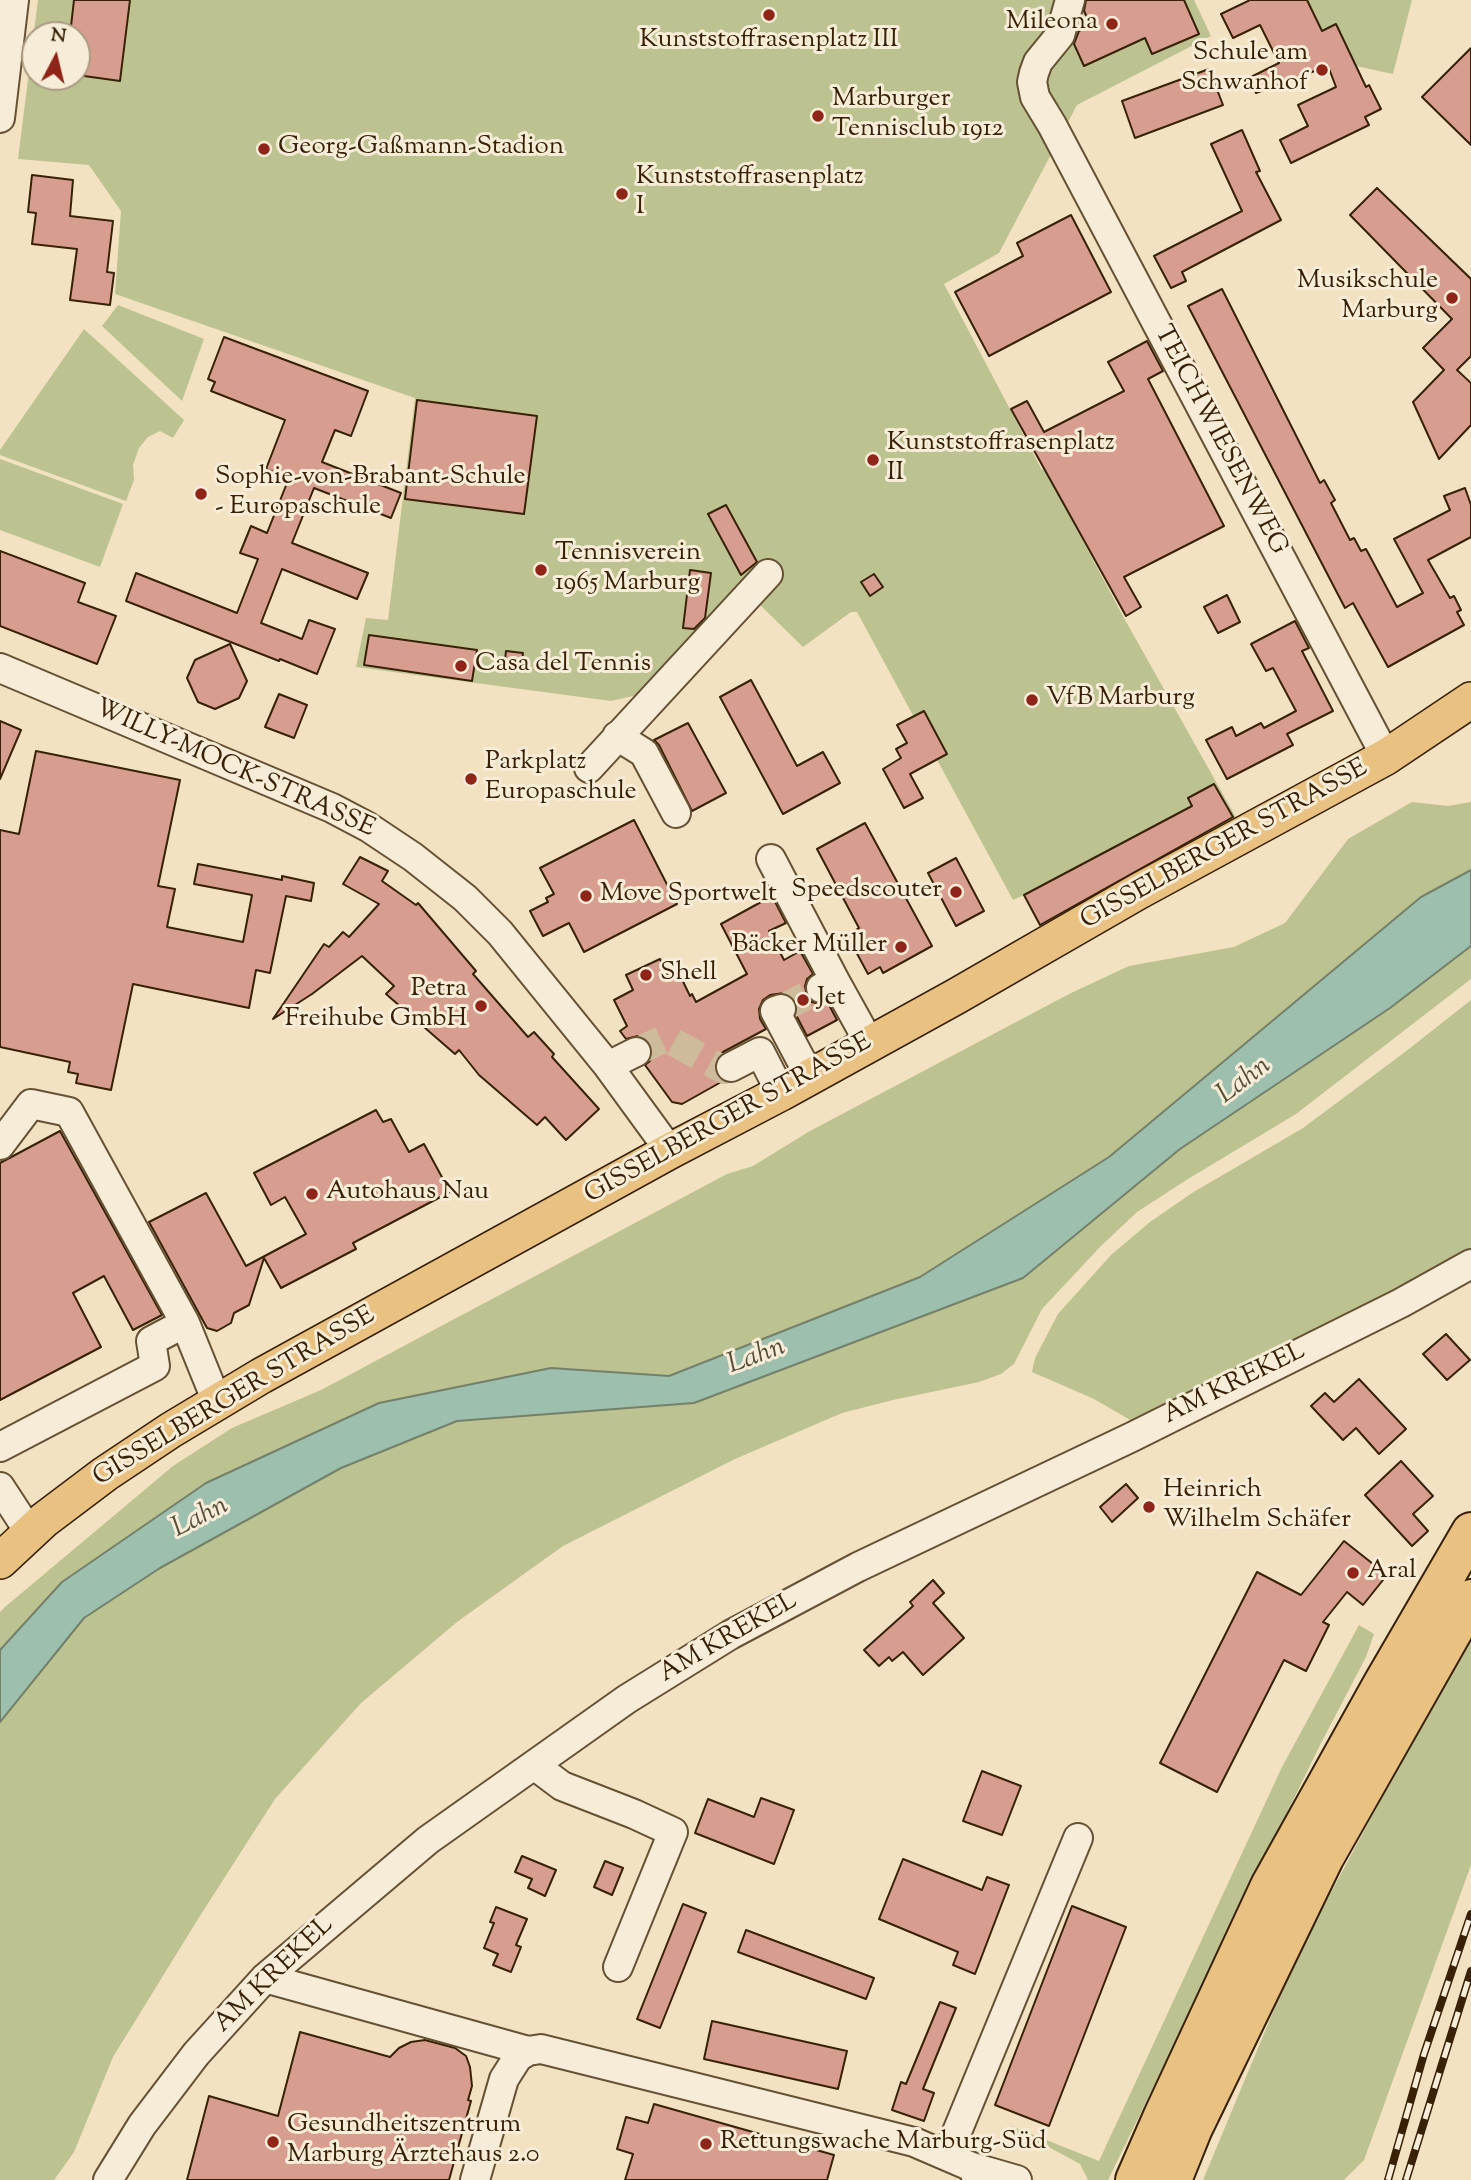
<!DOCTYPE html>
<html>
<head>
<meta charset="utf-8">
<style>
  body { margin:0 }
  #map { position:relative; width:1471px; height:2180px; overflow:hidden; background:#f2e2c2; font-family:"Sorts Mill Goudy",serif }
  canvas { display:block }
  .north { position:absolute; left:21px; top:21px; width:70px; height:70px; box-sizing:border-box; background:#f7ecd7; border:2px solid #ab9b83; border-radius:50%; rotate:7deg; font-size:19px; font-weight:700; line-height:28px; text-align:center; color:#382105 }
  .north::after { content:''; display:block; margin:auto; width:24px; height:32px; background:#8f2418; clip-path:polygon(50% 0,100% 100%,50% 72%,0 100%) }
</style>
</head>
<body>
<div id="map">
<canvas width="1471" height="2180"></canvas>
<div class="north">N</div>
</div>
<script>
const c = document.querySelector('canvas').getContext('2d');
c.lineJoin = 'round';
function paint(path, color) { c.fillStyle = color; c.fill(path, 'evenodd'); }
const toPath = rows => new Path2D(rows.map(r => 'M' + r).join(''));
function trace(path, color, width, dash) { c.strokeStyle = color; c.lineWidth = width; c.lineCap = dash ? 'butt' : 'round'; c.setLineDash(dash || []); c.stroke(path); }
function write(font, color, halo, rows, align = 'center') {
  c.font = font + ' "Sorts Mill Goudy",serif'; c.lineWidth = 6; c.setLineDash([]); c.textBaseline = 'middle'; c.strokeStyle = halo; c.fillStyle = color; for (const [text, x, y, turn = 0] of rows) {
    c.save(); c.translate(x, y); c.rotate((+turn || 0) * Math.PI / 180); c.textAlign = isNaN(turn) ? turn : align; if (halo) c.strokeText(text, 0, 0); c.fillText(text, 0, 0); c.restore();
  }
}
const green = toPath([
  [38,0,1194,0,1211,36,1077,105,999,253,944,284,1042,470,1044,468,1124,618,1238,821,1138,873,1122,844,1113,849,1129,880,1040,926,1024,895,1013,900,857,612,851,612,803,647,754,599,682,685,611,701,356,667,366,618,388,620,415,398,115,294,121,211,89,165,18,159],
  [35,35,77,35,77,77,35,77],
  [1307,0,1412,0,1393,74,1356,66,1335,25,1322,31],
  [118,305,204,339,182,401,102,326],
  [84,329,184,420,173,438,160,431,148,437,139,448,133,465,134,480,126,501,0,455,0,450],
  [0,459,123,504,100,567,0,530],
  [1412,802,1448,806,1471,802,1471,870,1421,897,1109,1157,920,1277,669,1376,551,1368,379,1403,206,1484,62,1582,0,1650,0,1612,5,1607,173,1466,232,1428,321,1390,727,1174,753,1166,810,1131,1069,994,1129,966,1234,947,1285,923,1348,839],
  [1471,946,1471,979,1296,1114,1188,1179,1137,1212,1100,1247,1042,1309,1014,1364,1001,1374,979,1382,893,1400,842,1413,735,1459,563,1546,457,1622,361,1703,275,1799,198,1919,113,2057,74,2152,54,2180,0,2180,0,1722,84,1618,160,1568,341,1468,457,1421,694,1403,1023,1278,1180,1149,1390,1008],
  [1471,1000,1471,1255,1438,1273,1203,1385,1132,1421,1094,1399,1032,1372,1035,1358,1058,1314,1111,1255,1150,1222,1192,1193,1303,1128,1405,1052],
  [1359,1625,1374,1634,1366,1657,1320,1745,1108,2180,1088,2180,1080,2164,1045,2145,1011,2139,1011,2126,1099,2161,1282,1767],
  [1471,1637,1471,1865,1364,2160,1344,2180,1203,2180,1296,1957,1444,1683]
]);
const water = toPath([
  [1471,870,1471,946,1390,1008,1180,1149,1023,1278,694,1403,457,1421,341,1468,160,1568,84,1618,0,1722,0,1650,62,1582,206,1483,379,1403,551,1368,669,1376,920,1277,1109,1157,1421,897,1471,870]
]);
const building = toPath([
  [74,0,130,0,120,81,77,75,77,35,70,35,74,0],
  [1086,0,1184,0,1199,34,1152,54,1145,38,1084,66,1074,44,1079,31,1091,25,1084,11,1086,0],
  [1250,0,1307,0,1322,31,1336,24,1366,87,1369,85,1381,109,1365,117,1369,125,1291,163,1280,140,1308,126,1298,105,1336,87,1328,66,1256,93,1249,78,1279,63,1260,25,1233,38,1221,14,1250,0],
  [1471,48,1471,145,1422,97,1471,48],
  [1209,69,1223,105,1135,138,1122,101,1209,69],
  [1242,130,1260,171,1256,172,1281,220,1182,272,1186,281,1171,288,1154,256,1242,211,1211,144,1242,130],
  [32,175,73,180,70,216,113,221,107,272,114,273,110,305,70,300,77,249,32,244,36,213,28,212,32,175],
  [1377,188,1471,279,1471,356,1457,370,1471,383,1471,425,1439,459,1413,402,1444,370,1423,348,1452,319,1350,215,1377,188],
  [1071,215,1111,292,989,356,955,292,1023,256,1017,243,1071,215],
  [1222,289,1320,483,1324,480,1335,500,1331,503,1350,540,1354,538,1361,551,1366,549,1397,607,1423,593,1394,539,1450,510,1444,496,1465,488,1471,505,1471,537,1428,560,1450,598,1454,596,1461,610,1457,612,1464,625,1388,667,1353,603,1345,608,1188,306,1222,289],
  [224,337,368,391,351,436,335,430,322,462,401,493,391,518,314,488,292,543,368,573,357,599,282,569,261,623,302,639,309,620,335,629,317,674,280,659,279,661,126,601,136,573,237,613,258,559,240,553,251,526,267,533,289,478,266,469,285,420,211,391,215,382,208,379,224,337],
  [1147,341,1163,371,1148,379,1224,526,1124,577,1141,607,1126,616,1011,409,1027,401,1044,432,1124,391,1108,362,1147,341],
  [417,400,537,416,524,514,405,499,417,400],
  [726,505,757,562,741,575,708,514,726,505],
  [0,551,85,583,78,602,116,616,97,664,0,626,0,551],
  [690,570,711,573,705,618,694,629,683,628,690,570],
  [874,574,883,587,870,596,861,582,874,574],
  [1227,595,1240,622,1218,633,1204,607,1227,595],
  [1295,621,1309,648,1302,651,1333,711,1287,734,1293,745,1227,779,1206,740,1232,727,1236,736,1261,723,1264,728,1296,711,1273,668,1266,671,1251,644,1295,621],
  [369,635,477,650,472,681,364,665,369,635],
  [230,644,247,681,239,698,215,709,198,702,187,678,195,660,230,644],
  [506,651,523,653,521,670,504,668,506,651],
  [751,680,797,766,823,752,840,783,783,814,720,697,751,680],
  [279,694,307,705,294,738,265,727,279,694],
  [924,711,947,754,910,774,923,798,904,808,883,769,901,758,896,749,907,743,897,725,924,711],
  [0,721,21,730,0,779,0,721],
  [688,723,726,793,692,811,659,745,654,740,688,723],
  [36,751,180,780,158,886,175,889,167,927,243,942,252,895,194,884,198,864,282,880,282,876,314,883,311,901,286,896,270,973,256,970,249,1008,133,984,111,1090,76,1083,78,1074,68,1072,70,1062,0,1047,0,830,19,834,36,751],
  [1214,784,1233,817,1040,925,1024,895,1192,806,1188,798,1214,784],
  [634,820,677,904,584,952,569,923,543,936,530,911,548,902,546,898,554,894,540,868,634,820],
  [865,823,932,946,883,973,880,967,868,974,847,935,859,928,817,849,865,823],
  [360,857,388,871,382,881,416,905,418,903,476,971,473,974,528,1037,534,1032,554,1054,552,1057,599,1109,566,1140,545,1117,537,1125,479,1075,459,1050,455,1054,386,994,394,986,362,956,312,994,273,1019,324,944,329,947,343,932,349,937,379,904,343,884,360,857],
  [956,858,984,911,956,926,928,873,956,858],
  [772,896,786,923,769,931,784,960,800,951,813,974,807,979,805,986,807,996,812,1002,819,1004,828,1003,837,1020,807,1036,796,1015,797,1004,792,997,784,993,770,995,763,1000,759,1009,760,1019,766,1029,723,1052,717,1059,715,1066,716,1074,723,1081,682,1104,672,1102,645,1065,650,1061,652,1054,650,1044,645,1038,638,1036,626,1039,620,1031,627,1026,614,1000,633,990,626,975,660,959,667,974,677,969,690,996,692,994,696,1002,747,974,721,924,772,896],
  [376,1110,383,1122,391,1119,409,1152,424,1144,450,1192,353,1243,356,1249,281,1288,264,1258,249,1305,234,1313,231,1323,217,1331,207,1328,149,1222,206,1193,246,1266,306,1234,285,1197,271,1205,254,1173,376,1110],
  [60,1131,162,1315,133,1330,104,1276,73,1293,101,1347,0,1400,0,1163,60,1131],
  [1446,1334,1470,1360,1447,1380,1423,1354,1446,1334],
  [1359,1379,1406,1429,1379,1454,1356,1428,1343,1440,1311,1406,1325,1393,1334,1402,1359,1379],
  [1401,1461,1433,1496,1413,1514,1428,1531,1412,1546,1365,1495,1401,1461],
  [1126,1484,1138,1498,1112,1522,1100,1507,1126,1484],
  [1344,1541,1387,1575,1363,1605,1347,1592,1323,1622,1329,1625,1306,1671,1284,1660,1217,1792,1160,1763,1257,1572,1301,1595,1344,1541],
  [933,1580,944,1593,933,1603,964,1638,923,1675,903,1652,892,1661,889,1657,879,1666,864,1650,913,1606,910,1602,933,1580],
  [982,1771,1021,1786,1002,1835,963,1821,982,1771],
  [761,1798,794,1810,774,1864,695,1833,708,1799,754,1817,761,1798],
  [522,1856,556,1870,545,1896,528,1888,532,1879,515,1872,522,1856],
  [903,1859,982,1890,987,1877,1009,1885,975,1974,953,1965,958,1952,879,1919,903,1859],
  [605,1861,623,1868,612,1895,594,1887,605,1861],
  [683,1904,706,1913,660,2028,637,2019,683,1904],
  [1072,1906,1126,1927,1049,2126,995,2105,1072,1906],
  [496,1907,527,1919,516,1945,521,1947,511,1972,493,1965,498,1954,484,1948,494,1923,490,1922,496,1907],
  [746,1930,874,1978,866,1999,738,1952,746,1930],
  [940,2002,956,2008,923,2089,934,2093,924,2121,892,2110,901,2082,906,2084,940,2002],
  [712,2021,847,2051,838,2089,704,2059,712,2021],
  [300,2032,390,2057,399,2048,411,2042,425,2040,455,2048,466,2056,470,2067,472,2086,468,2100,471,2101,449,2180,187,2180,209,2096,278,2116,300,2032],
  [654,2104,834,2155,827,2180,625,2180,633,2154,617,2149,626,2117,648,2123,654,2104]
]);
const minorTunnel = toPath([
  [781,1009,821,988],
  [636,1052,666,1038,724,1070,731,1067]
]);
const minor = toPath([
  [1070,0,1060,35,1038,62,1034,73,1032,82,1035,97,1052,125,1386,757],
  [0,118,14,0],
  [0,668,332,808,368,827,413,857,465,898,500,933,608,1066,670,1151],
  [617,736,644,753,676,813],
  [589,768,768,574],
  [771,859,835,981],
  [821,988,835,981,870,1044],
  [781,1009,775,1011,810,1077],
  [608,1066,636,1052],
  [731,1067,760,1052,781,1093],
  [0,1145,31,1104,69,1112,185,1323,151,1341,155,1366,0,1447],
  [185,1323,217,1402],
  [0,1487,30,1533],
  [534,1765,562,1786,634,1814,673,1832,618,1967],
  [265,1978,528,2051],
  [947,2156,1078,1838],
  [972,2167,1017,2180],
  [108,2180,142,2125,196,2054,265,1978,428,1840,627,1699,730,1635,858,1567,1132,1437,1401,1303,1471,1264],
  [475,2180,504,2079,518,2057,528,2051,541,2049,914,2142,972,2167,978,2180]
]);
const major = toPath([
  [0,1561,44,1520,105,1474,171,1430,261,1376,670,1151,781,1093,955,997,1139,891,1386,757,1471,700]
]);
const highway = toPath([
  [1135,2180,1163,2116,1270,1886,1382,1685,1471,1532],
  [1172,2180,1193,2128,1324,1858,1471,1599]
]);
const rail = toPath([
  [1388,2180,1424,2054,1471,1914],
  [1406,2180,1471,1971]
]);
const markers = [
  [769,15,7,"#8f2418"],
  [1112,24,7,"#8f2418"],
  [1322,70,7,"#8f2418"],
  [818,116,7,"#8f2418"],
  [264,149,7,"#8f2418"],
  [622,194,7,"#8f2418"],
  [1452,298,7,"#8f2418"],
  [873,460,7,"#8f2418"],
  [201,494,7,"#8f2418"],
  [541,570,7,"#8f2418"],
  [461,666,7,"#8f2418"],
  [1032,700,7,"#8f2418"],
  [471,779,7,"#8f2418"],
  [956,892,7,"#8f2418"],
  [586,896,7,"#8f2418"],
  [901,947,7,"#8f2418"],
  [646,975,7,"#8f2418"],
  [803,1000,7,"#8f2418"],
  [481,1006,7,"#8f2418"],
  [312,1194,7,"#8f2418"],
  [1149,1507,7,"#8f2418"],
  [1353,1573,7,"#8f2418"],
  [273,2142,7,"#8f2418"],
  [706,2144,7,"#8f2418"]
];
const poiNames = [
  ["Mileona",1098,24,"right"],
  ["Kunststoffrasenplatz III",769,42,"center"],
  ["Schule am",1308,55,"right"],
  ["Schwanhof",1308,85,"right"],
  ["Marburger",832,101],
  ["Tennisclub 1912",832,131],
  ["Georg-Gaßmann-Stadion",278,149],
  ["Kunststoffrasenplatz",636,179],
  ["I",636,209],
  ["Musikschule",1438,283,"right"],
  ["Marburg",1438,313,"right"],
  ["Kunststoffrasenplatz",887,445],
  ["II",887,475],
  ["Sophie-von-Brabant-Schule",215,479],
  ["- Europaschule",215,509],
  ["Tennisverein",555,555],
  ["1965 Marburg",555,585],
  ["Casa del Tennis",475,666],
  ["VfB Marburg",1046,700],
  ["Parkplatz",485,764],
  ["Europaschule",485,794],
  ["Speedscouter",942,892,"right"],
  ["Move Sportwelt",600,896],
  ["Bäcker Müller",887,947,"right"],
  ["Shell",660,975],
  ["Petra",467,991,"right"],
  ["Freihube GmbH",467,1021,"right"],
  ["Jet",817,1000],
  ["Autohaus Nau",326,1194],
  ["Heinrich",1163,1492],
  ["Wilhelm Schäfer",1163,1522],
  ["Aral",1367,1573],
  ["Gesundheitszentrum",287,2127],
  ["Marburg Ärztehaus 2.0",287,2157],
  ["Rettungswache Marburg-Süd",720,2144]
];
const streetNames = [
  ["TEICHWIESENWEG",1219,441,62],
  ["WILLY-MOCK-STRASSE",234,770,24],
  ["GISSELBERGER STRASSE",1225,846,-29],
  ["GISSELBERGER STRASSE",729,1120,-29],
  ["AM KREKEL",1235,1385,-26],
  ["GISSELBERGER STRASSE",235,1398,-31],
  ["AM KREKEL",729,1639,-30],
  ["AM KREKEL",275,1976,-44]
];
const waterNames = [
  ["Lahn",1245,1082,-37],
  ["Lahn",757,1358,-20],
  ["Lahn",201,1519,-27]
];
paint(green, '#bdc291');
paint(water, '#9cbfae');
trace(water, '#74806a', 2);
paint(building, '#d79e8f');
trace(building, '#382105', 2);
trace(minorTunnel, '#cdbb9c', 28, [28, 14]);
trace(minor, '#665134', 32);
trace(major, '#382105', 38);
trace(highway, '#382105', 42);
trace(minor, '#f7ecd7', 28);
trace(major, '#e9c181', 35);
trace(highway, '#e9c181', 38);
trace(rail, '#382105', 8);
trace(rail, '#f7ecd7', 5, [16]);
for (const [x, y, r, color] of markers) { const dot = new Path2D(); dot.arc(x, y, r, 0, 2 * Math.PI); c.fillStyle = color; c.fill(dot); trace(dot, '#f7ecd7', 2.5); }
write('26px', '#382105', '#f7ecd7', poiNames, 'left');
write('26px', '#382105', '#f7ecd7', streetNames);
write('italic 28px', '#565038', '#f7ecd7', waterNames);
</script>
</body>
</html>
